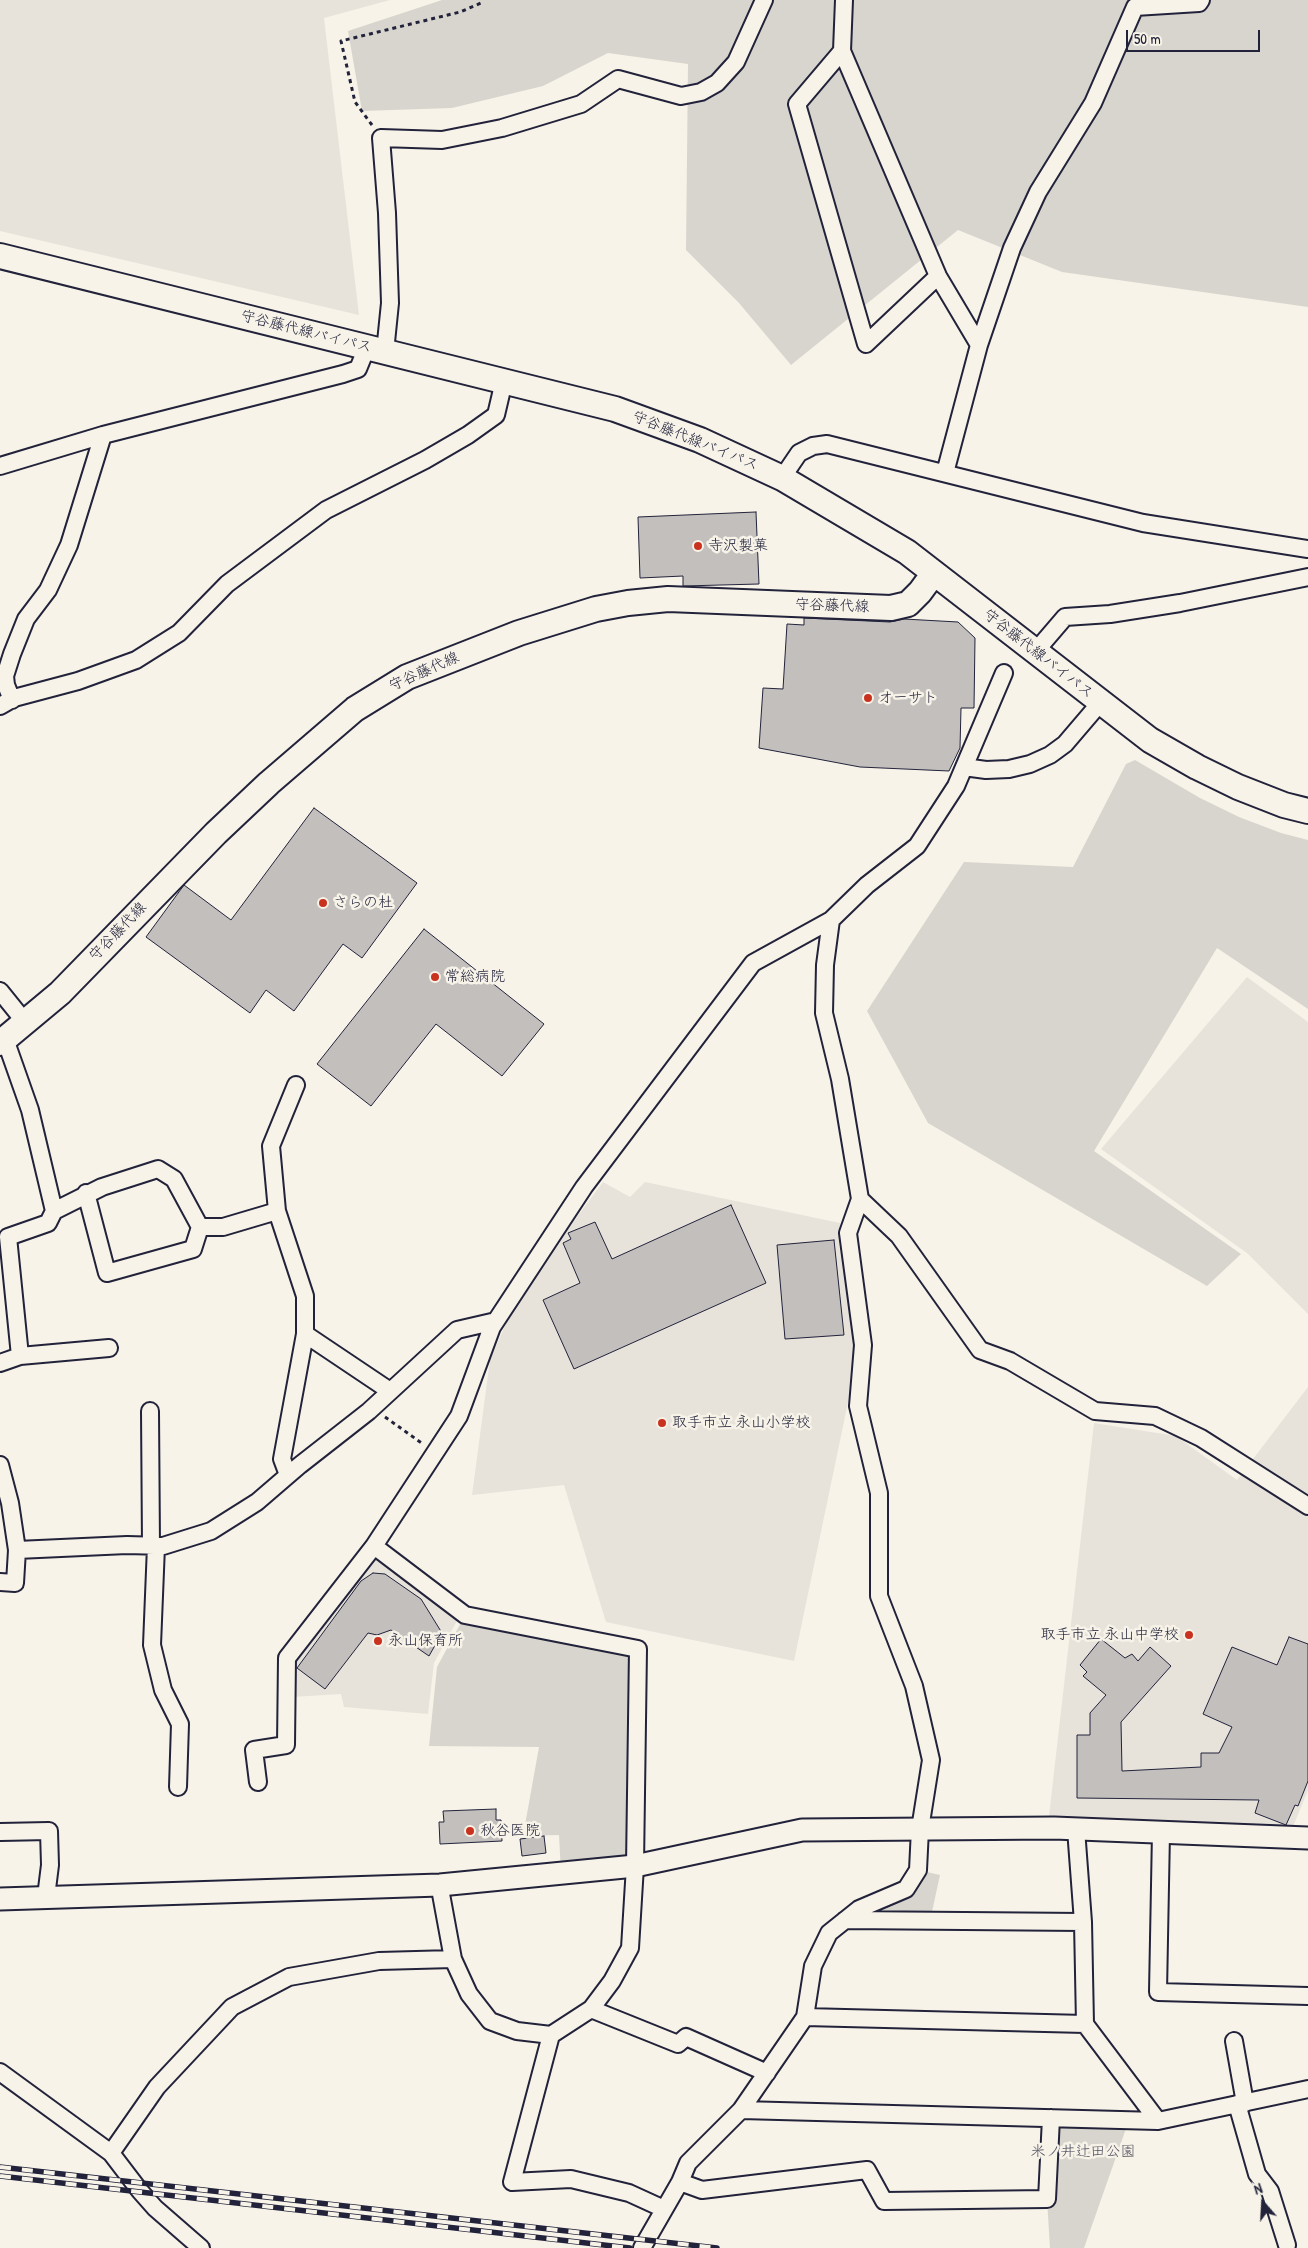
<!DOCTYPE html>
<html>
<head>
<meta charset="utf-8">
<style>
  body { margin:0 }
  #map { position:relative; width:1308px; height:2248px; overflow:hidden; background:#f7f3e8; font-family:"Patrick Hand",sans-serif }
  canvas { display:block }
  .north { position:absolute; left:1238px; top:2178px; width:50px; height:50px; -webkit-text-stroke:4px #f7f3e8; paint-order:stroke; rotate:341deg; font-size:14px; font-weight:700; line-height:20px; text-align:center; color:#22223b }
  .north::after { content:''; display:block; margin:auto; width:18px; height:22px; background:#22223b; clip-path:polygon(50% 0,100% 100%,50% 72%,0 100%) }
  .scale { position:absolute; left:1126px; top:30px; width:134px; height:22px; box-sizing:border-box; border:2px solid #22223b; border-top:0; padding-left:6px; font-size:15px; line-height:18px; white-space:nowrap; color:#22223b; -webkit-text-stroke:4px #f7f3e8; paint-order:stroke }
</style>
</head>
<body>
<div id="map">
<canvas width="1308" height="2248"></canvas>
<div class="north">N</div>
<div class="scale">50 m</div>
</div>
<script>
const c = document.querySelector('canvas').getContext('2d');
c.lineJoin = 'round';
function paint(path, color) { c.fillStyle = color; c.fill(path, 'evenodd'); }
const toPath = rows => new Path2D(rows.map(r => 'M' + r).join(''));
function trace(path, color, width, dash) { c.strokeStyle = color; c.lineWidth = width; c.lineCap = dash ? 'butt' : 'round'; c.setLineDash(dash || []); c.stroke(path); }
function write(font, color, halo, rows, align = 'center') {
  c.font = font + ' "Patrick Hand","Klee One",sans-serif'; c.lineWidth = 5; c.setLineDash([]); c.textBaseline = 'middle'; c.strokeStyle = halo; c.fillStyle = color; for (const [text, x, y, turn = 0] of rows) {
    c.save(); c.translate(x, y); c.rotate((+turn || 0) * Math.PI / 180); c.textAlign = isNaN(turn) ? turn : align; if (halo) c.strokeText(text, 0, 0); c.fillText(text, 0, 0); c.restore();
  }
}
const built = toPath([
  [0,0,390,0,324,18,359,315,0,231],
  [1247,977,1308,1022,1308,1314,1247,1253,1101,1149],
  [603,1182,630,1197,645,1182,840,1223,839,1245,852,1303,856,1364,794,1661,606,1622,564,1485,472,1495,490,1360,518,1296],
  [1308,1387,1308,1790,1292,1829,1049,1816,1094,1423,1176,1436,1237,1480],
  [375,1560,458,1619,434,1663,428,1714,344,1707,341,1694,292,1697,293,1662]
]);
const green = toPath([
  [442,0,1308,0,1308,307,1062,272,958,230,791,365,739,303,686,250,688,64,608,53,543,86,452,108,362,111,348,31],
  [1135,760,1200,798,1239,817,1281,833,1308,840,1308,1009,1217,948,1094,1151,1241,1254,1207,1286,928,1123,867,1011,964,862,1073,867,1126,764],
  [465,1615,638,1649,635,1866,561,1873,559,1835,523,1836,539,1747,429,1746,437,1667],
  [918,1870,940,1875,930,1921,845,1920,906,1889],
  [1051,2118,1129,2120,1084,2248,1050,2248,1047,2199]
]);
const building = toPath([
  [756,512,759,584,683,586,683,576,640,578,638,517,756,512],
  [804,618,890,622,904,619,958,622,975,638,974,708,961,708,960,748,949,771,860,767,759,748,763,688,783,689,787,624,804,625,804,618],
  [314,808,417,883,362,958,343,944,294,1011,266,990,250,1013,146,937,184,885,231,920,314,808],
  [424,929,544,1024,502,1076,436,1024,371,1106,317,1064,424,929],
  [731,1205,766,1283,574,1369,543,1300,580,1283,563,1243,571,1239,568,1233,595,1222,612,1259,731,1205],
  [834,1240,844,1335,785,1339,777,1245,834,1240],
  [373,1573,385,1574,421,1599,442,1633,429,1656,391,1630,377,1635,368,1633,325,1689,297,1668,361,1581,373,1573],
  [1289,1637,1308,1644,1308,1781,1298,1806,1295,1805,1286,1825,1255,1813,1259,1800,1077,1798,1077,1735,1090,1735,1090,1713,1106,1695,1083,1676,1087,1672,1080,1665,1101,1639,1125,1658,1132,1654,1138,1661,1150,1647,1171,1666,1121,1722,1122,1771,1201,1767,1201,1753,1219,1753,1232,1727,1203,1714,1232,1647,1277,1665,1289,1637],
  [496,1809,496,1820,501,1820,502,1841,440,1844,439,1822,444,1822,443,1811,496,1809],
  [544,1836,546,1853,522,1856,520,1839,544,1836]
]);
const path = toPath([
  [372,125,355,102,341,41,460,12,481,3,482,0],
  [385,1417,423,1444]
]);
const minor = toPath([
  [844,0,842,51,938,276,979,345,945,473],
  [842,51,797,104,866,344,938,276],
  [979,345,1012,248,1038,192,1093,103,1135,7,1199,3,1201,0],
  [385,352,390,303,387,213,381,138,442,140,502,128,581,104,618,79,681,96,701,92,717,83,736,62,764,0],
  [0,466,103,435,343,374,358,369,367,347],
  [782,478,799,453,813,446,827,444,1143,523,1308,549],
  [1035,652,1065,617,1110,614,1180,603,1308,577],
  [12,700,6,685,5,676,12,654,26,619,48,590,69,545,103,435],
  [0,706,14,698,78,681,136,660,179,633,227,584,326,510,425,460,468,435,496,415,504,381],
  [964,767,986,770,1009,769,1030,764,1050,755,1065,744,1100,703],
  [0,991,25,1022],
  [296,1085,271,1146,277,1211,305,1296,305,1334],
  [86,1193,107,1273,193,1249,200,1227],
  [860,1199,899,1236,980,1350,1010,1361,1095,1411,1155,1416,1201,1438,1308,1506],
  [54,1211,102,1187,158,1169,174,1179,200,1227,223,1227,277,1211],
  [20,1356,109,1348],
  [0,1363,20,1356,8,1237,48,1223,54,1211,30,1110,5,1039],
  [150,1411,151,1546],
  [0,1465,10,1503,17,1550],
  [288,1475,282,1459,305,1334,390,1391],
  [156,1546,152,1645,163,1690,180,1724,178,1787],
  [0,1582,15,1583,17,1550,127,1545,163,1546,211,1531,257,1502,300,1465,369,1411,457,1330,496,1321],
  [258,1782,254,1750,286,1745,287,1658,374,1546],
  [1076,1829,1083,1922,1085,2024,1158,2121,1308,2089],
  [0,1832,49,1831,50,1865,46,1897],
  [1161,1832,1158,1992,1308,1996],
  [441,1894,453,1959,469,1994,490,2021,517,2031,551,2035,591,2009,612,1981,630,1948,635,1866,638,1649,465,1615,374,1546,459,1416,492,1327,584,1187,753,963,831,920],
  [845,1920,1083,1922],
  [591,2009,678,2044,686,2037,767,2073],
  [805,2017,1085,2024],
  [551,2035,512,2182,571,2179,629,2193,664,2209],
  [1234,2041,1245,2103],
  [0,2072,111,2153,140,2191,155,2208,201,2248],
  [1237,2104,1257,2174,1270,2191,1287,2245],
  [741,2110,1158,2121],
  [111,2153,157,2087,232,2007,289,1977,379,1961,453,1959],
  [680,2182,702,2190,867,2170,884,2201,1047,2199,1051,2118],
  [642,2248,680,2182,688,2163,741,2110,805,2017,813,1966,829,1933,859,1909,906,1889,918,1870,920,1829,931,1760,914,1686,879,1596,879,1493,858,1406,863,1345,848,1233,860,1199,840,1079,824,1013,825,965,831,920,867,885,917,846,956,786,1004,673]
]);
const tertiary = toPath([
  [0,1899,440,1885,635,1866,802,1830,1054,1828,1308,1838]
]);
const secondary = toPath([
  [0,256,615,409,700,440,782,478,907,552,1150,740,1197,767,1238,787,1284,805,1308,811],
  [0,1043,60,993,216,833,269,783,355,709,407,677,519,633,596,609,628,603,668,599,891,608,908,604,920,592,934,573]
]);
const rail = toPath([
  [0,2167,717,2248],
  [0,2176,630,2248]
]);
const markers = [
  [698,546,5,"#c8321e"],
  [868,698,5,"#c8321e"],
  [323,903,5,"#c8321e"],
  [435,977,5,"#c8321e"],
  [662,1423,5,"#c8321e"],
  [1189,1635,5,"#c8321e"],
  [378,1641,5,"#c8321e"],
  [470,1831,5,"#c8321e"]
];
const streetNames = [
  ["守谷藤代線バイパス",306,332,14],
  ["守谷藤代線バイパス",695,441,22],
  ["守谷藤代線",832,606,2],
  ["守谷藤代線バイパス",1038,654,38],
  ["守谷藤代線",424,672,-24],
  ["守谷藤代線",118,932,-46]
];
const poiNames = [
  ["寺沢製菓",708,546],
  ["オーサト",878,698],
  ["さらの杜",333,903],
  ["常総病院",445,977],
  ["取手市立 永山小学校",672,1423],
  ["取手市立 永山中学校",1179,1635,"right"],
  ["永山保育所",388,1641],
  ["秋谷医院",480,1831]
];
const parkNames = [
  ["米ノ井辻田公園",1083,2152]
];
paint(built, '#e7e3db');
paint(green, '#d8d5cf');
paint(building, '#c2bfbd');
trace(building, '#22223b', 1);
trace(minor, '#22223b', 20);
trace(tertiary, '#22223b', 25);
trace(secondary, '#22223b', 28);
trace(path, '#22223b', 3, [4, 4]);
trace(minor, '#f7f3e8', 16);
trace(tertiary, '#f7f3e8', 21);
trace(secondary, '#f7f3e8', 24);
trace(rail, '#22223b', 5.5);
trace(rail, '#f7f3e8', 4, [11]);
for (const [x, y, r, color] of markers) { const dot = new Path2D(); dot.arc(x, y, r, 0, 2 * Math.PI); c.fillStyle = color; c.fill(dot); trace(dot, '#f7f3e8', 2); }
write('15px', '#22223b', '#f7f3e8', streetNames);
write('15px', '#22223b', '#f7f3e8', poiNames, 'left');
write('15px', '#504f60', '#f7f3e8', parkNames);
</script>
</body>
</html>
